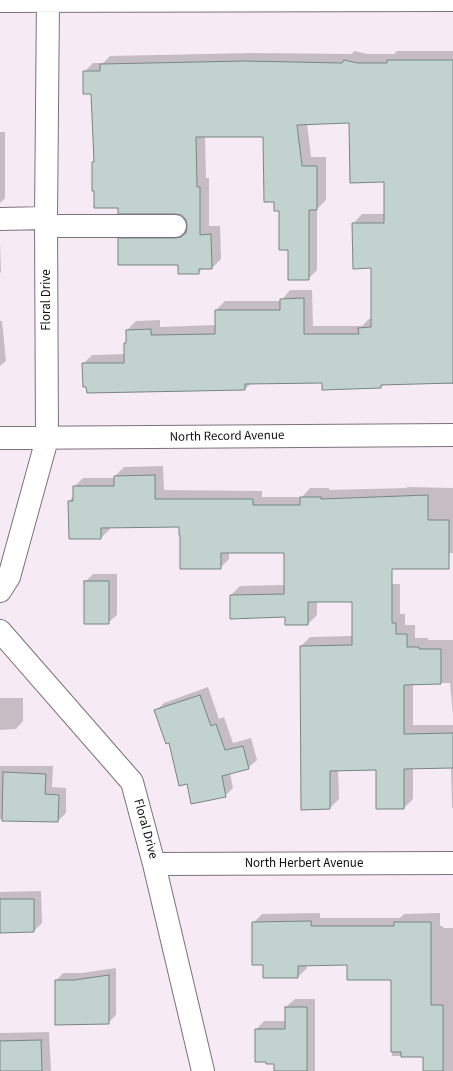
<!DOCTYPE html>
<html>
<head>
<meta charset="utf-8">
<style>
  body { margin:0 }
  canvas { display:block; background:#f6ebf5 }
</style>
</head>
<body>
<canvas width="453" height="1071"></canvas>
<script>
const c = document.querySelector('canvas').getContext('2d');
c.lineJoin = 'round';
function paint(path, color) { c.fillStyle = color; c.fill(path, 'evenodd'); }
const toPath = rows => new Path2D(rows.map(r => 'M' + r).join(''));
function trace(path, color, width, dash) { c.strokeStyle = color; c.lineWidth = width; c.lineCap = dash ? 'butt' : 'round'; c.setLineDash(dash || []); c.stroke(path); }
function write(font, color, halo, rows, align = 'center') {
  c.font = font + ' "Source Sans 3",sans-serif'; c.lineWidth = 4; c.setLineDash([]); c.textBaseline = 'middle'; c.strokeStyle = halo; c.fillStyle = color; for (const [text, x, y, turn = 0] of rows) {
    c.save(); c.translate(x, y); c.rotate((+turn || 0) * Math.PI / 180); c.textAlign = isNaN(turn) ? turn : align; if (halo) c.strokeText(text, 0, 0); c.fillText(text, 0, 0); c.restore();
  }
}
const shadow = toPath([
  [354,51,368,54,394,54,397,51,453,51,453,384,446,384,446,382,384,384,381,387,323,382,251,383,245,389,200,389,83,364,92,355,125,354,125,343,127,341,127,330,136,321,160,320,160,327,216,325,216,310,225,301,281,301,290,290,312,290,313,326,362,326,369,319,372,319,372,267,353,224,362,214,385,214,385,181,350,122,307,123,311,157,326,157,326,200,317,209,317,270,308,279,289,249,280,210,274,201,264,136,205,136,206,178,209,178,209,226,220,226,221,259,212,268,203,268,198,273,119,239,128,230,188,229,186,219,181,214,119,207,93,190,93,162,94,161,92,93,84,72,93,63,103,63,110,56,253,53,352,54],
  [0,132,5,132,5,198,0,203],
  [0,242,1,272,0,273],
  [0,321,2,321,6,361,0,366],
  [163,466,164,490,262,491,262,497,302,497,310,488,329,488,329,490,406,488,408,487,453,488,453,553,343,557,317,600,317,615,308,624,286,616,231,618,231,595,240,586,285,585,285,552,229,552,229,559,220,568,180,526,110,527,110,529,101,538,69,501,74,496,74,487,83,478,115,478,115,476,124,467],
  [93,574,117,574,117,615,108,623,85,582],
  [362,584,400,584,400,614,405,614,405,625,415,625,415,638,428,638,428,640,453,640,453,715,450,683,413,683,413,725,453,725,453,808,452,808,451,767,413,768,413,799,404,808,377,808,376,769,338,769,339,799,330,808,301,646,310,637,353,636],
  [208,687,219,719,224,717,233,743,251,738,257,760,248,768,230,773,233,788,225,796,188,783,156,711,164,703],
  [0,698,23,698,23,721,16,729,0,730],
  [0,766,53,766,52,787,66,788,66,813,58,821,0,819],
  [41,891,42,923,34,931,0,932,0,892],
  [320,913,320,918,400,918,404,914,440,913,440,926,443,926,443,928,453,928,453,1071,424,1071,424,1056,392,1056,392,979,348,964,306,965,307,968,298,977,264,964,253,923,262,914],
  [116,968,116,1015,108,1023,56,981,63,973,82,973],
  [295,999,315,999,315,1071,275,1071,275,1063,256,1030,264,1021,286,1021,286,1007],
  [49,1032,51,1071,0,1071,0,1033]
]);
const building = toPath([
  [344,60,358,63,387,63,387,60,453,60,453,383,381,385,381,388,322,390,322,383,245,384,245,390,87,393,86,387,83,387,82,363,124,363,124,343,126,343,126,330,151,329,151,335,215,334,215,310,280,310,280,299,304,298,304,334,359,334,358,328,371,327,371,268,353,269,352,223,384,223,384,182,350,183,349,123,297,125,302,166,317,166,317,210,309,210,309,280,288,280,288,250,279,250,279,211,274,211,274,202,264,202,263,137,196,137,197,187,200,187,200,235,211,234,212,269,199,269,199,274,178,274,178,265,118,265,118,238,175,238,181,237,186,233,187,226,186,220,182,215,175,214,118,214,118,208,94,208,94,191,92,191,92,162,94,162,91,94,83,94,83,71,100,71,100,64,244,61,342,63,344,60],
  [155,475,155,499,253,499,253,505,300,505,300,497,321,497,321,499,428,495,428,520,449,520,449,569,392,569,392,623,396,623,396,634,407,634,407,647,419,647,419,649,441,649,441,684,404,685,404,734,453,733,453,768,404,769,404,809,376,809,376,770,330,771,330,809,301,810,300,646,352,645,352,602,308,602,308,625,285,625,285,617,230,619,230,595,284,594,284,553,221,553,221,569,180,569,180,535,179,535,179,527,101,528,101,539,69,539,68,501,73,501,73,486,114,486,114,476,155,475],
  [84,581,109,581,109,624,84,624,84,581],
  [200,695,211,726,216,724,225,750,243,746,249,769,222,776,226,797,191,804,187,784,179,786,169,743,166,744,154,710,200,695],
  [3,772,46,774,45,794,59,795,58,822,2,821,3,772],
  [0,899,34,899,34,932,0,933,0,899],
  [311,921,311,926,394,926,394,922,431,922,431,1005,443,1005,443,1071,423,1071,423,1057,401,1057,401,1052,391,1052,391,980,347,980,347,965,298,966,298,978,263,978,263,965,252,965,252,922,311,921],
  [109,975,109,1024,55,1025,55,980,74,980,109,975],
  [285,1007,307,1007,307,1071,274,1071,274,1064,266,1064,266,1062,255,1062,255,1029,285,1029,285,1007],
  [41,1040,42,1071,0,1071,0,1041,41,1040]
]);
const minor = toPath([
  [0,1,453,0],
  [0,219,46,218],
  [46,226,175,226],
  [0,438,453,435],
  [0,591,9,577,47,439,46,218,48,0],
  [0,631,132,782,154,864,203,1071],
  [154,864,453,863]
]);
const streetNames = [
  ["Floral Drive",47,300,-90],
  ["North Record Avenue",227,437,-1],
  ["Floral Drive",145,829,75],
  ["North Herbert Avenue",304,864]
];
paint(shadow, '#0003');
paint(building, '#c2d2ce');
trace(building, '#778682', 1);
trace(minor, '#7c727b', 24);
trace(minor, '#fff', 22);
write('13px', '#120f12', '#fff', streetNames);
</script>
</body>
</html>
